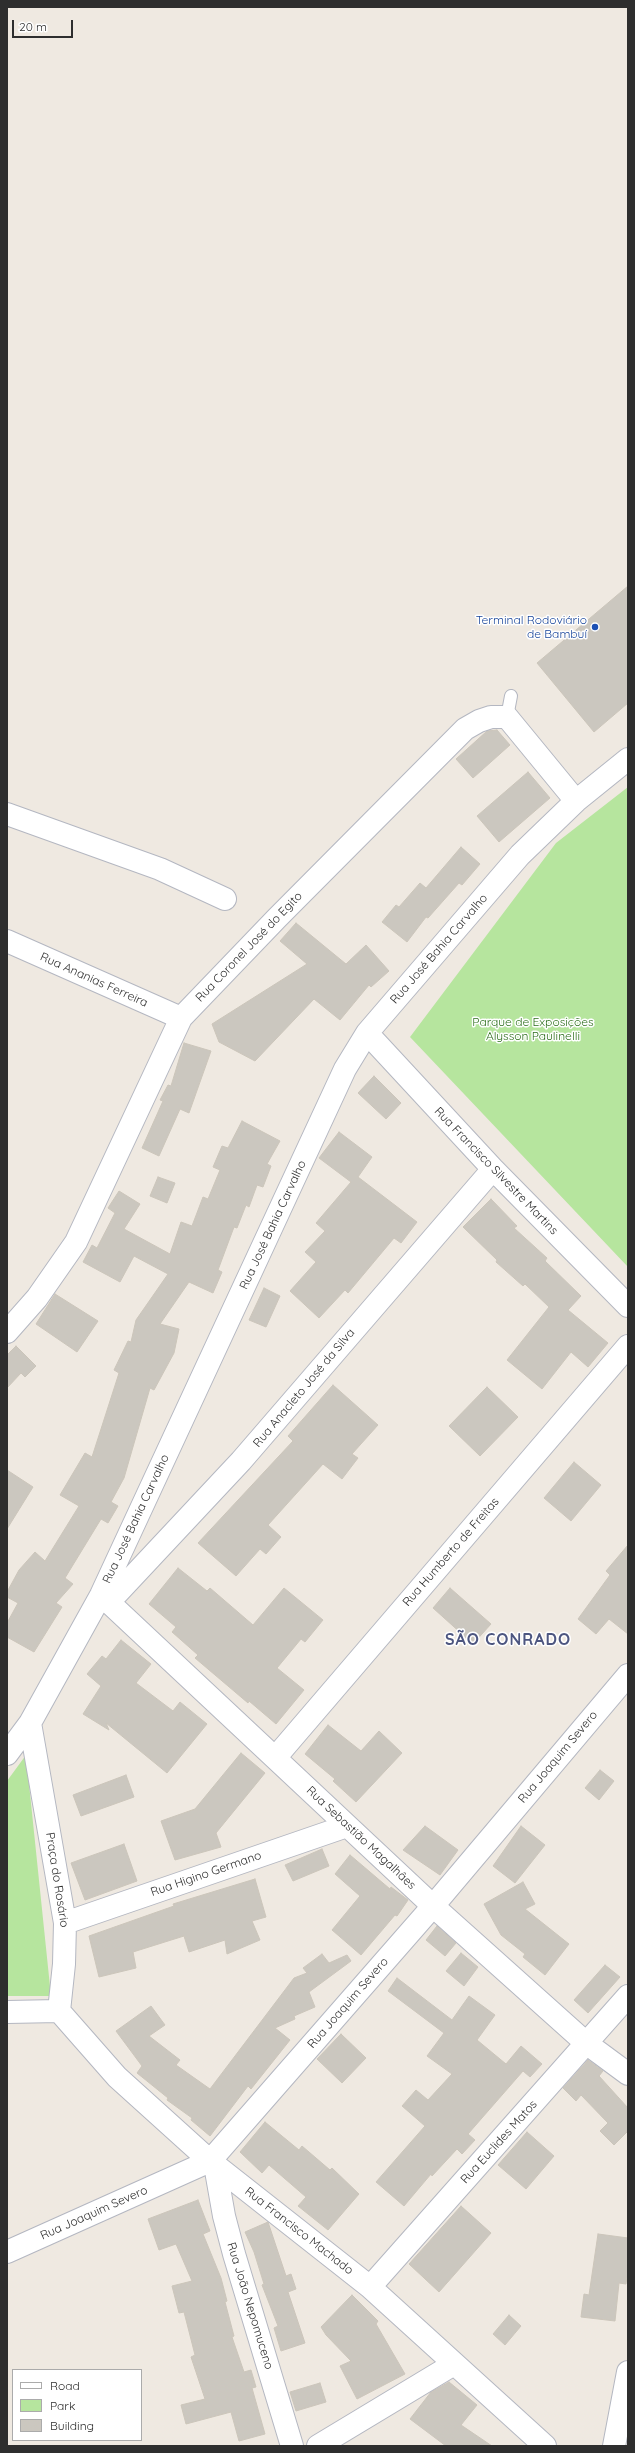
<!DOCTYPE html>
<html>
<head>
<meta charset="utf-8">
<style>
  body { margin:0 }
  #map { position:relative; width:635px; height:2453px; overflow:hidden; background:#efe9e1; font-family:Quicksand,sans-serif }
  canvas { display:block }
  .frame { position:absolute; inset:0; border:8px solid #2e2e2e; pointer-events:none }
  .legend { position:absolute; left:12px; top:2369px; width:130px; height:72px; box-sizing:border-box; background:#fff; border:1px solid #ababab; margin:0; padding:5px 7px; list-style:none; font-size:12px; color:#2e2e2e }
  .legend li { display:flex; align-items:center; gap:8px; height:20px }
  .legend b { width:20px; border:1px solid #ababab }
  .scale { position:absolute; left:12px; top:20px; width:61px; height:18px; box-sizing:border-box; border:2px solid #2e2e2e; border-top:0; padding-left:5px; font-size:12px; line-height:14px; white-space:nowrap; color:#2e2e2e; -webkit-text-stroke:3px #fff; paint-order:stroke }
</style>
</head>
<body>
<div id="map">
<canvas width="635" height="2453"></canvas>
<div class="frame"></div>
<ul class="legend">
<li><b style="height:5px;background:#fff"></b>Road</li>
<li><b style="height:11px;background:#b6e59e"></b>Park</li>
<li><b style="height:11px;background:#cbc7bf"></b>Building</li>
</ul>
<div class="scale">20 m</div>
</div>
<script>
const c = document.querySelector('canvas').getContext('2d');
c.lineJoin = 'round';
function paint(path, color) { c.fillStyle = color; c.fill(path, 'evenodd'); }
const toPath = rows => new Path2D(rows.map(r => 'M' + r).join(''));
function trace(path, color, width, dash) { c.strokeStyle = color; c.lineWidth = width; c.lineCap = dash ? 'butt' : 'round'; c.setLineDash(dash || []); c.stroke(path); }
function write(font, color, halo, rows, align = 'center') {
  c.font = font + ' Quicksand,sans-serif'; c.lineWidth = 3; c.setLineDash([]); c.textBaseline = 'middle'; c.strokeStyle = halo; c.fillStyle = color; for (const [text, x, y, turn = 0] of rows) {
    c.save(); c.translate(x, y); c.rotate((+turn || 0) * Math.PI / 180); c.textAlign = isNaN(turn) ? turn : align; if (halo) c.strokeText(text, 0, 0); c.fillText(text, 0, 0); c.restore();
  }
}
const green = toPath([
  [628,787,628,1267,410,1037,556,843],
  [26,1755,51,1996,7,1996,7,1781]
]);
const building = toPath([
  [628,586,628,703,594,732,537,663,628,586],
  [497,730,510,745,473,778,456,759,487,731,497,730],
  [528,772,550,798,499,842,477,816,528,772],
  [461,847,480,864,462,885,459,883,428,918,426,917,407,942,382,922,396,905,399,907,420,883,426,888,461,847],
  [296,923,346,964,366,945,389,971,371,987,369,985,340,1020,314,999,255,1061,219,1042,212,1024,307,964,280,941,296,923],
  [184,1043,211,1051,189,1113,180,1109,159,1156,142,1148,163,1101,160,1100,168,1085,171,1086,184,1043],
  [374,1076,401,1103,386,1119,358,1093,374,1076],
  [242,1121,280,1141,267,1164,271,1166,263,1187,257,1185,249,1207,246,1205,237,1228,234,1227,218,1270,222,1272,213,1293,189,1282,160,1324,179,1329,174,1353,154,1390,150,1388,124,1478,111,1502,118,1506,108,1523,101,1519,65,1578,73,1584,56,1603,62,1607,34,1652,7,1637,7,1623,18,1603,7,1597,7,1592,19,1570,35,1552,45,1561,79,1506,60,1495,85,1453,92,1457,119,1373,114,1370,128,1341,131,1342,136,1320,168,1274,134,1256,120,1282,83,1262,92,1245,97,1248,115,1213,108,1208,119,1191,140,1204,124,1229,170,1254,181,1222,192,1226,203,1197,208,1199,220,1170,213,1167,222,1146,228,1148,242,1121],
  [339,1132,372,1157,358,1177,417,1222,401,1243,394,1238,348,1293,345,1290,319,1318,290,1291,316,1262,305,1252,325,1231,316,1223,351,1182,319,1158,339,1132],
  [158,1177,175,1183,167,1203,150,1196,158,1177],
  [491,1199,517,1226,514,1228,547,1258,545,1261,581,1296,568,1310,608,1343,588,1367,571,1352,542,1389,507,1360,549,1307,525,1284,523,1286,496,1262,497,1260,463,1227,491,1199],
  [264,1288,280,1296,266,1327,249,1320,264,1288],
  [55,1294,98,1321,77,1352,36,1324,55,1294],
  [16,1346,36,1366,25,1377,21,1373,7,1388,7,1355,16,1346],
  [333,1385,378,1425,352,1454,358,1458,342,1479,323,1464,268,1525,281,1537,266,1554,260,1549,236,1576,198,1543,293,1441,288,1436,333,1385],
  [487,1387,518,1417,480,1456,449,1426,487,1387],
  [574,1462,601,1485,571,1521,544,1498,574,1462],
  [7,1470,33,1487,7,1529,7,1470],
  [628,1545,628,1634,609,1619,596,1634,578,1619,610,1575,606,1571,628,1545],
  [178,1568,207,1591,210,1588,253,1625,284,1588,323,1620,305,1642,301,1639,277,1668,304,1690,276,1724,249,1701,248,1703,195,1658,198,1655,172,1632,176,1627,149,1604,178,1568],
  [450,1588,491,1624,473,1644,433,1608,450,1588],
  [121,1640,151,1664,136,1683,173,1711,180,1702,207,1724,167,1773,106,1723,109,1730,83,1714,101,1686,87,1674,102,1656,106,1659,121,1640],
  [328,1725,361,1751,379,1731,402,1753,356,1802,333,1781,335,1779,305,1754,328,1725],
  [241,1753,265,1773,216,1833,221,1847,175,1860,161,1821,195,1809,241,1753],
  [600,1770,614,1781,599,1800,585,1788,600,1770],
  [126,1775,134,1797,81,1816,73,1795,126,1775],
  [425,1826,458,1850,440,1875,403,1850,425,1826],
  [521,1826,545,1845,515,1883,493,1866,521,1826],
  [124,1844,137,1881,85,1900,71,1863,124,1844],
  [322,1849,329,1866,293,1881,285,1865,322,1849],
  [350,1855,390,1889,391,1887,408,1900,397,1916,395,1915,361,1955,332,1930,360,1896,335,1874,350,1855],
  [255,1879,266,1917,252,1921,260,1940,227,1954,225,1940,189,1952,184,1936,133,1952,136,1968,99,1977,89,1936,174,1906,173,1904,255,1879],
  [523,1882,535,1904,525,1909,569,1944,545,1975,523,1957,525,1954,501,1935,484,1904,523,1882],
  [437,1926,456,1943,445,1956,426,1940,437,1926],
  [461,1953,478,1967,464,1986,446,1971,461,1953],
  [322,1954,329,1963,347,1955,351,1961,309,1992,315,2007,294,2016,295,2019,275,2028,290,2040,251,2089,248,2086,210,2136,191,2120,192,2118,167,2100,168,2098,137,2073,142,2066,116,2031,151,2006,165,2025,149,2036,180,2060,176,2065,210,2089,294,1978,307,1973,303,1968,322,1954],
  [605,1965,620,1977,588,2013,574,2000,605,1965],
  [397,1978,452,2020,469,1996,495,2015,477,2040,506,2064,521,2046,542,2064,530,2077,523,2071,468,2134,475,2140,462,2154,457,2149,432,2176,431,2174,404,2206,376,2182,425,2126,402,2106,416,2090,428,2100,452,2074,427,2056,444,2033,388,1991,397,1978],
  [341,2034,366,2058,342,2083,317,2059,341,2034],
  [588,2060,603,2071,599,2076,628,2108,628,2131,614,2145,600,2131,608,2123,581,2095,576,2101,563,2088,588,2060],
  [265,2122,299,2150,302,2146,330,2170,332,2168,359,2194,328,2230,298,2206,306,2197,269,2165,262,2173,240,2152,265,2122],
  [527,2132,554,2156,526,2189,498,2165,527,2132],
  [198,2200,210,2231,203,2234,221,2278,227,2301,225,2302,234,2336,232,2337,244,2372,251,2370,256,2387,252,2388,265,2434,239,2441,231,2412,186,2424,181,2405,205,2399,191,2357,195,2355,184,2312,179,2313,172,2286,192,2281,176,2244,159,2250,148,2219,198,2200],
  [461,2206,491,2233,439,2292,409,2264,461,2206],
  [268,2222,286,2276,291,2274,296,2289,288,2292,305,2343,281,2351,274,2328,278,2326,262,2285,264,2284,254,2252,245,2232,268,2222],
  [598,2234,628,2238,628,2271,626,2284,619,2283,615,2321,581,2317,584,2294,589,2295,598,2234],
  [352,2295,378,2321,376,2324,405,2374,357,2399,340,2366,351,2361,326,2335,321,2327,352,2295],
  [509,2315,521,2326,505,2345,493,2334,509,2315],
  [449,2382,477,2405,461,2425,492,2446,446,2446,410,2419,431,2392,449,2382],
  [320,2383,326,2402,296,2411,290,2392,320,2383]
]);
const lane = toPath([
  [507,717,511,696]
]);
const street = toPath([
  [7,814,160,869,225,899],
  [7,941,181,1018],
  [367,1033,493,1169,628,1306],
  [7,1332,37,1298,76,1242,181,1018,277,918,465,729,479,721,491,717,507,717,576,801],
  [101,1595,433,1906,586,2043,628,2074],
  [109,1602,241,1461,493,1169],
  [30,1723,65,1923,64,1964,59,2011],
  [7,1754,30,1723,101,1595,345,1069,367,1033,520,855,576,801,628,759],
  [275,1758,628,1346],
  [65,1923,347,1826],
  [59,2011,117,2077,210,2161,370,2287,545,2446],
  [7,2012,59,2011],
  [215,2165,224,2216,234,2254,292,2446],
  [7,2252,210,2161,433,1906,628,1675],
  [370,2287,628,1996],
  [318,2446,454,2364],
  [614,2446,628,2372]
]);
const markers = [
  [595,627,4,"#1a4fb4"]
];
const transitNames = [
  ["Terminal Rodoviário",587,620],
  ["de Bambuí",587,634]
];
const streetNames = [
  ["Rua Coronel José do Egito",249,947,-46],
  ["Rua José Bahia Carvalho",439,949,-49],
  ["Rua Ananias Ferreira",94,980,24],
  ["Rua Francisco Silvestre Martins",496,1171,46],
  ["Rua José Bahia Carvalho",273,1225,-65],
  ["Rua Anacleto José da Silva",304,1388,-50],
  ["Rua José Bahia Carvalho",136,1519,-65],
  ["Rua Humberto de Freitas",451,1552,-49],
  ["Rua Joaquim Severo",558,1757,-50],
  ["Rua Sebastião Magalhâes",361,1838,43],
  ["Rua Higino Germano",206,1874,-19],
  ["Praça do Rosário",57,1880,81],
  ["Rua Joaquim Severo",348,2003,-49],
  ["Rua Euclides Matos",499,2142,-48],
  ["Rua Joaquim Severo",94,2213,-24],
  ["Rua Francisco Machado",299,2231,38],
  ["Rua João Nepomuceno",250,2306,73]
];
const parkNames = [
  ["Parque de Exposições",533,1022],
  ["Alysson Paulinelli",533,1036]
];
const districtNames = [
  ["SÃO CONRADO",508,1640]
];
paint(green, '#b6e59e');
paint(building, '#cbc7bf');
trace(building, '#cbc5ba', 1);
trace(lane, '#b4b7c1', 14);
trace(street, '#b4b7c1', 24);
trace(lane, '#fff', 12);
trace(street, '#fff', 22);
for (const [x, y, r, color] of markers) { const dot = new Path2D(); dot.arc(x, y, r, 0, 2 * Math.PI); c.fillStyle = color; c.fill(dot); trace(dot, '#fff', 1.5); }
write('12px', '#164399', '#fff', transitNames, 'right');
write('12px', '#2e2e2e', '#fff', streetNames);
write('12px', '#2c6e1b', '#fff', parkNames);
c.letterSpacing = '1px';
write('bold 16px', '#4d5680', '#fff', districtNames);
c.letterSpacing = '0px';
</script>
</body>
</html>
